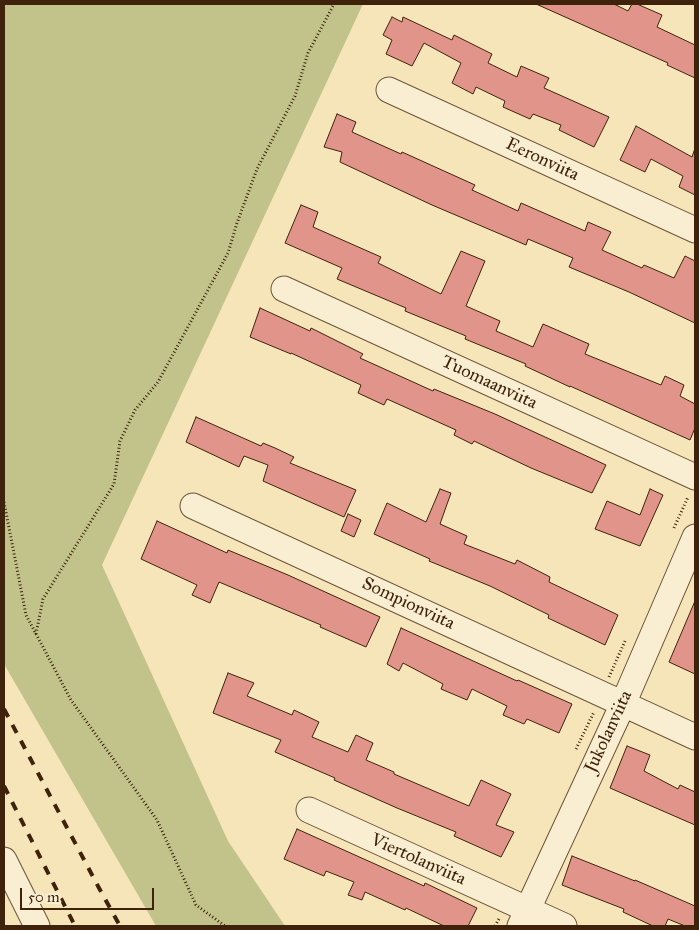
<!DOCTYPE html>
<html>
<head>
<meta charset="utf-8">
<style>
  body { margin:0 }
  #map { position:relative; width:699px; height:930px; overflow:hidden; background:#f6e5b8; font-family:"IM FELL Great Primer",serif }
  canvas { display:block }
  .frame { position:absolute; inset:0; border:5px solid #3f220c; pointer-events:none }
  .scale { position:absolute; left:20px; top:888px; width:134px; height:22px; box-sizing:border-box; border:2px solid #3f220c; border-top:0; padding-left:6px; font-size:15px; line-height:18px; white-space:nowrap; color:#3f220c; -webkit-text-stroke:4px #f9eed1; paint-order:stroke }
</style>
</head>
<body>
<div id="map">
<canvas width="699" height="930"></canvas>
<div class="frame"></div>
<div class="scale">50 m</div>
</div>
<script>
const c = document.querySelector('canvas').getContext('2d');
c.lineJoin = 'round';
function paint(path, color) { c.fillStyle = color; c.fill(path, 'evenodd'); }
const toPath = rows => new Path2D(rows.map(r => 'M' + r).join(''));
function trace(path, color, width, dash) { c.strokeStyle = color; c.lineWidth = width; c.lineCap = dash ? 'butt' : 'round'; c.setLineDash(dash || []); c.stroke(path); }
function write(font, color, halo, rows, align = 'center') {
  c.font = font + ' "IM FELL Great Primer",serif'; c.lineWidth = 4; c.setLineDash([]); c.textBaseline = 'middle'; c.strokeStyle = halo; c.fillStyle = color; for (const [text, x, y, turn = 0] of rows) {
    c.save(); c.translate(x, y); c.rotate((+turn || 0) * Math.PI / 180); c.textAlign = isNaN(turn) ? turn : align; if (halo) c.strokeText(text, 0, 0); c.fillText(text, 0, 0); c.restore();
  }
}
const green = toPath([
  [4,4,363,4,102,565,228,841,285,926,156,926,4,664]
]);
const building = toPath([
  [536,4,614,4,628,11,632,4,637,4,662,15,657,27,695,45,695,78,667,65,668,63,536,4],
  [392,17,402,22,403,17,452,40,454,35,492,54,488,63,517,77,521,66,549,78,544,88,609,117,594,147,559,130,561,125,533,114,530,119,503,107,505,101,476,87,473,94,452,83,461,63,424,43,412,66,386,54,392,40,383,35,392,17],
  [337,114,356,122,352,132,401,154,402,152,475,185,472,190,518,211,521,203,585,231,588,222,611,232,602,250,642,268,644,265,674,278,685,256,695,261,695,323,629,292,569,267,573,258,528,239,526,245,432,205,340,162,342,152,324,147,337,114],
  [636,126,692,157,695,148,695,195,679,187,683,176,651,159,645,172,620,160,636,126],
  [301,205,318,212,313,227,381,257,378,263,441,294,461,251,485,261,466,306,500,321,496,331,533,347,543,324,589,344,585,354,661,385,665,376,684,385,680,396,695,404,695,428,690,440,570,386,570,387,525,366,526,364,465,339,466,336,405,311,406,308,337,279,342,268,285,243,301,205],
  [260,308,310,331,311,328,363,354,360,358,433,391,434,389,495,414,606,465,592,493,531,468,474,441,472,444,454,435,456,430,387,399,384,405,358,393,361,385,291,353,291,354,250,337,260,308],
  [196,417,261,446,263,443,275,448,294,457,290,463,356,490,344,517,263,481,268,465,244,456,239,467,186,442,196,417],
  [440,489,451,493,440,524,467,536,464,544,515,564,517,560,550,577,549,582,618,615,605,645,548,618,549,615,490,586,429,561,430,559,374,534,387,503,426,522,440,489],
  [650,489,663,495,640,546,595,529,607,501,640,515,650,489],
  [348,514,361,520,354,537,341,531,348,514],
  [157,521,227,553,228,550,288,575,380,617,366,647,320,627,321,625,219,582,210,603,192,595,197,585,141,559,157,521],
  [695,601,695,674,669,662,695,601],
  [401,628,517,681,518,680,572,704,559,733,527,719,524,724,503,715,507,706,472,689,467,700,441,689,443,684,403,663,399,671,387,664,401,628],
  [228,673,254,683,247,696,292,715,294,710,319,722,312,737,348,752,356,735,373,743,366,760,394,772,394,774,469,806,481,780,511,794,496,825,514,832,501,857,454,836,456,832,397,808,334,780,335,778,275,752,281,740,213,713,228,673],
  [627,746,650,755,644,771,678,789,680,785,695,792,695,825,610,788,627,746],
  [297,829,424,886,425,883,477,908,468,926,444,926,406,908,405,910,365,892,362,900,348,895,354,882,326,871,324,876,284,859,297,829],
  [572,856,635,881,635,880,695,906,695,926,685,926,668,919,665,926,653,926,623,912,624,909,562,885,572,856]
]);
const path = toPath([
  [4,502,26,615,71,700,157,820,196,905,225,926],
  [674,528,688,497],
  [36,634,43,599,114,484,120,441,135,410,158,382,228,253,237,223,257,169,295,96,308,53,334,4],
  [609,677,625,641],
  [576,749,594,712],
  [495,926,499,919]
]);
const minor = toPath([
  [389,90,695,230],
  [284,289,695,477],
  [193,506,695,737],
  [309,810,564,926],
  [4,860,37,926],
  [520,926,623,704,695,537]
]);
const rail = toPath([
  [4,709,99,888,120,926],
  [4,786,75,926]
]);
const streetNames = [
  ["Eeronviita",542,160,25],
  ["Tuomaanviita",489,383,25],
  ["Sompionviita",408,604,25],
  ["Jukolanviita",609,732,-65],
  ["Viertolanviita",418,860,24]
];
paint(green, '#c1c38b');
paint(building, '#e1958a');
trace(building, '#3f220c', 1);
trace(minor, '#6d5337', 27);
trace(path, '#3f220c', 3, [1, 2.5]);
trace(minor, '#f9eed1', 25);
trace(rail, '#3f220c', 4, [9, 9]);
write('18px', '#3f220c', '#f9eed1', streetNames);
</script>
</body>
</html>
